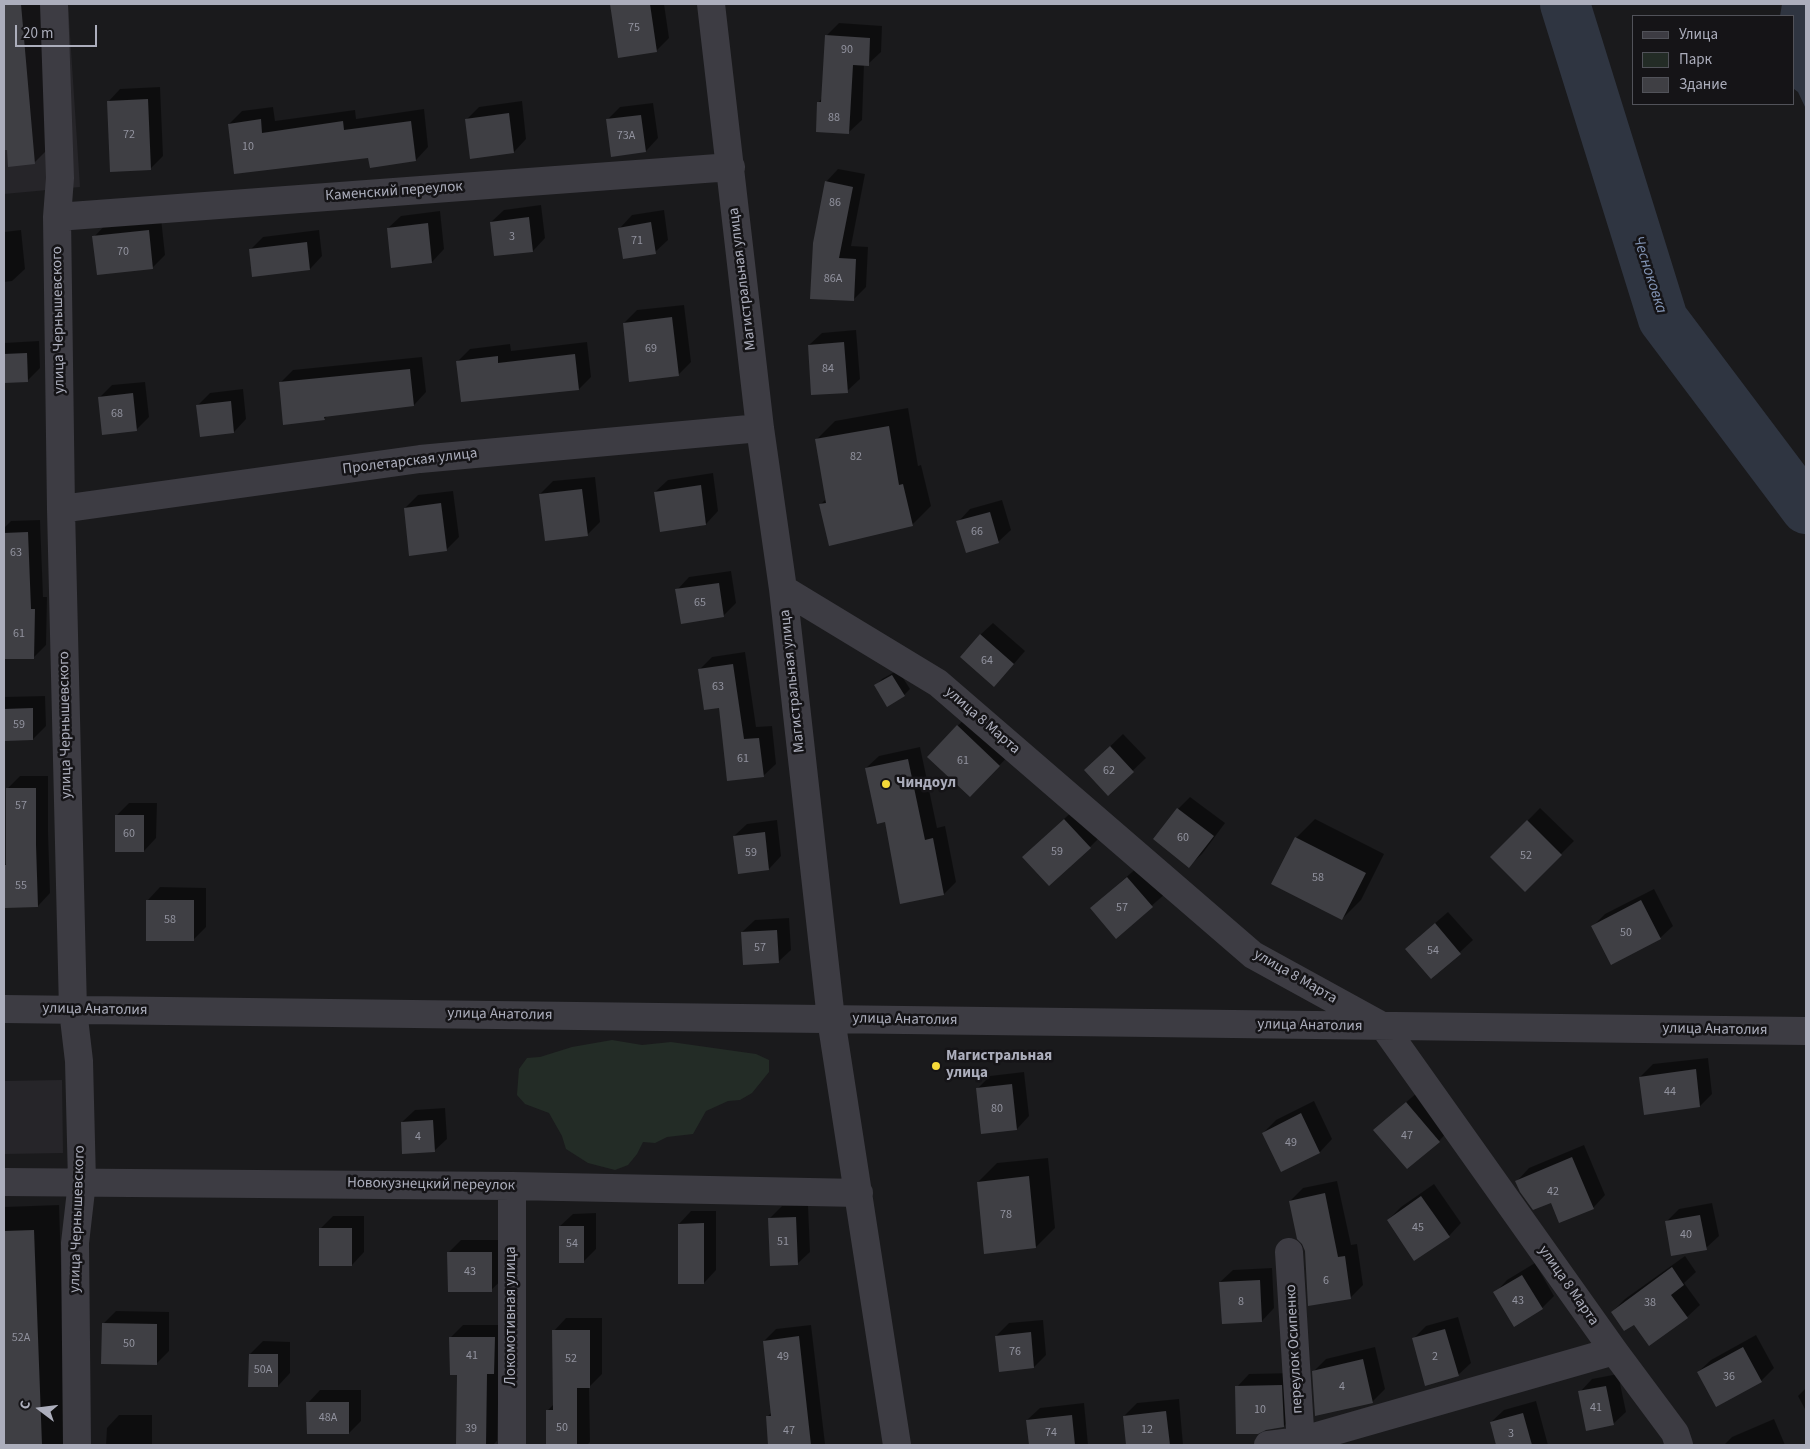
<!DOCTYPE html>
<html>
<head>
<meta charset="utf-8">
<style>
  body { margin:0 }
  #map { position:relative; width:1810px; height:1449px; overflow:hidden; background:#1a1a1c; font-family:"Source Sans 3",sans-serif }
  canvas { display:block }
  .frame { position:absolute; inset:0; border:5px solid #acaebc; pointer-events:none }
  .legend { position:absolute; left:1632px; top:15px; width:162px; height:90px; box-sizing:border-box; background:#151417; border:1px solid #515259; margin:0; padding:6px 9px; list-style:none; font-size:15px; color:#acaebc }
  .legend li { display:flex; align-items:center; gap:10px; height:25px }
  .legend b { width:25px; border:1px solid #515259 }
  .north { position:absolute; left:15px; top:1384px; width:50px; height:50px; -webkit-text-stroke:4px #151417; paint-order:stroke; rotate:285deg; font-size:14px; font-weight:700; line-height:20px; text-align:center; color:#acaebc }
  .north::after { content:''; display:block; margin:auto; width:18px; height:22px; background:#acaebc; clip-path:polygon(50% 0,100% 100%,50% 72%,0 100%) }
  .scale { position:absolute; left:15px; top:25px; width:82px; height:22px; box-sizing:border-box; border:2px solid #acaebc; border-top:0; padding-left:6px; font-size:15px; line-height:18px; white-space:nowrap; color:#acaebc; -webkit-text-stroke:4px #151417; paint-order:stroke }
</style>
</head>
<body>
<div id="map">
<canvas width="1810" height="1449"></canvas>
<div class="frame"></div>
<ul class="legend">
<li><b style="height:6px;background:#3d3c43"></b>Улица</li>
<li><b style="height:14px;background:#232c26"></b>Парк</li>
<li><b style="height:14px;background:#3f3f44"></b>Здание</li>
</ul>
<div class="north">С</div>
<div class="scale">20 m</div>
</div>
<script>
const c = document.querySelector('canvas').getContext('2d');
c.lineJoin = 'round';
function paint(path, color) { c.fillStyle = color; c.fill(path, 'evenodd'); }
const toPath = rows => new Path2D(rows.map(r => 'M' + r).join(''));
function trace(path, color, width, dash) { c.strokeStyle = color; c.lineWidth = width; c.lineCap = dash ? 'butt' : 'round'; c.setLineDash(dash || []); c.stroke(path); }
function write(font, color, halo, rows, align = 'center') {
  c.font = font + ' "Source Sans 3",sans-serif'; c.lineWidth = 5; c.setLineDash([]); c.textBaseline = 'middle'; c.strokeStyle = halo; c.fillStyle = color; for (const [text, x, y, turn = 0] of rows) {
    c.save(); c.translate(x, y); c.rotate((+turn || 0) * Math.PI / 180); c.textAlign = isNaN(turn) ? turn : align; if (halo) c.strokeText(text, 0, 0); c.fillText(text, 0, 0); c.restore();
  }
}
const built = toPath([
  [4,4,68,4,80,187,4,194],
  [62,1080,63,1153,4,1154,4,1081]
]);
const green = toPath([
  [612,1040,642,1045,671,1042,756,1054,769,1060,769,1072,752,1093,740,1100,728,1101,706,1111,693,1134,667,1137,655,1143,643,1142,637,1154,628,1165,615,1170,588,1163,566,1149,562,1136,549,1113,525,1104,517,1095,519,1069,527,1058,540,1057,572,1047]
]);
const water = toPath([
  [1782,4,1806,4,1806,109,1798,92,1794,89,1794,16,1780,16]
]);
const shadow = toPath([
  [4,4,44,4,56,141,34,163,8,148,4,149],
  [612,4,664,4,669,38,656,51,619,56],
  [839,23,882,26,881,52,868,64,864,64,862,120,849,132,819,102,822,98,826,36],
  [160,87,163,156,150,169,108,102,120,89],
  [522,101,526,139,514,152,466,120,479,107],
  [653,103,658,138,646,151,607,120,620,107],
  [273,107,275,121,355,110,356,119,424,109,428,147,416,160,371,166,369,156,236,173,229,124,242,111],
  [838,169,865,174,851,246,868,247,866,287,853,300,811,297,826,182],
  [541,205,545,238,533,251,495,255,491,222,504,210],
  [664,210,668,240,655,252,620,228,632,215],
  [440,211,444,249,432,262,388,228,401,216],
  [161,218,165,255,153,267,94,237,106,224],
  [21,230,25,269,12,281,4,282,4,232],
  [319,230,322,256,310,269,251,249,263,237],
  [684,305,691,362,678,375,624,323,637,310],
  [856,330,860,379,847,391,809,345,822,333],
  [39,341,40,368,27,381,4,382,4,343],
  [587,342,591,377,579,389,458,361,470,349,510,344,511,351],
  [422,357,426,392,414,405,328,415,324,419,280,383,293,370],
  [145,382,149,417,136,430,99,398,112,385],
  [243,389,246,419,234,432,197,406,210,393],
  [908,408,918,466,921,465,931,506,912,525,820,505,827,498,816,440,835,421],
  [713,473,718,511,706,524,655,492,668,480],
  [595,477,600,522,587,535,540,494,553,481],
  [453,491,459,537,446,550,405,508,418,495],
  [1002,500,1011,530,998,542,958,522,970,509],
  [40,520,43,597,47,597,46,645,34,657,4,657,4,528,11,521],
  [731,571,736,603,723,616,677,590,689,577],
  [993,623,1025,651,1006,673,980,635],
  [745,652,756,727,772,726,776,764,763,776,699,670,712,657],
  [898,670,910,689,904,695,876,685,882,679],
  [45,696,46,726,33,739,4,739,4,697],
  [970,713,1012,752,983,783,928,757],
  [1123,734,1146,758,1108,794,1098,758],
  [920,747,937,828,945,826,956,882,944,894,886,821,866,768,879,756],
  [20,776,48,776,48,832,50,893,38,906,5,865,7,863,8,788],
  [1190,797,1225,823,1202,854,1189,866,1178,809],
  [129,803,157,803,156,838,144,851,116,816],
  [1077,807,1102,835,1090,847,1037,844],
  [1540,808,1574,841,1525,890,1492,857],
  [1315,819,1384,854,1361,900,1342,919,1296,838],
  [777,820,781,856,769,869,734,836,747,824],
  [1140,865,1165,894,1116,937,1105,896],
  [160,887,206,888,206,927,193,940,148,900],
  [1654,889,1673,926,1660,938,1593,926,1605,914],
  [1448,912,1473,940,1432,978,1419,937],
  [789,918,791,950,778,962,742,932,755,920],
  [1708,1058,1712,1094,1700,1106,1640,1077,1653,1064],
  [1024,1072,1029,1116,1017,1129,978,1088,990,1076],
  [1419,1091,1451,1128,1439,1141,1388,1118],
  [1314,1101,1332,1139,1320,1152,1282,1171,1263,1133,1276,1120],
  [445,1108,447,1139,434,1151,402,1122,415,1110],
  [1584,1145,1605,1195,1593,1208,1551,1201,1517,1181,1529,1168],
  [1048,1158,1055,1228,1036,1247,978,1182,997,1163],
  [1337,1181,1351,1245,1357,1244,1363,1285,1350,1298,1306,1251,1290,1201,1303,1188],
  [1434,1184,1461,1223,1449,1236,1388,1220,1401,1207],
  [1712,1203,1719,1236,1706,1248,1666,1222,1679,1209],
  [59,1205,67,1445,4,1445,4,1207],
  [808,1205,810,1252,797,1264,769,1219,782,1206],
  [691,1211,716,1211,716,1270,704,1283,679,1224],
  [596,1213,596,1249,583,1262,560,1226,573,1214],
  [333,1216,364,1216,364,1252,352,1265,320,1229],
  [461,1240,504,1240,504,1278,491,1290,449,1252],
  [1685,1256,1696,1272,1684,1283,1700,1305,1687,1317,1649,1344,1634,1323,1612,1312,1625,1299],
  [1535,1263,1554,1296,1542,1308,1495,1293,1507,1280],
  [1272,1268,1274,1308,1262,1321,1220,1282,1233,1270],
  [116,1311,169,1312,169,1351,156,1364,103,1324],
  [1458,1317,1471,1363,1458,1375,1413,1339,1426,1326],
  [566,1318,602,1318,602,1374,589,1387,590,1442,587,1445,547,1445,547,1411,554,1404,554,1331],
  [1043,1320,1046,1355,1034,1367,996,1336,1009,1323],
  [463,1325,507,1325,499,1368,497,1441,493,1445,457,1445,459,1373,451,1337],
  [811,1325,825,1444,770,1445,767,1417,772,1412,764,1341,776,1329],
  [1756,1335,1774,1368,1761,1381,1698,1372,1711,1360],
  [263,1341,290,1342,290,1373,278,1386,250,1354],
  [1375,1347,1385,1389,1372,1402,1313,1372,1326,1359],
  [1294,1373,1296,1413,1284,1426,1237,1387,1249,1374],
  [1618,1374,1626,1412,1613,1424,1580,1392,1592,1379],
  [1806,1388,1806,1411,1798,1396],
  [320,1390,361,1390,361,1421,349,1433,308,1403],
  [1179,1399,1183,1445,1127,1445,1124,1416,1137,1403],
  [1536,1401,1548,1445,1497,1445,1491,1422,1504,1410],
  [1084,1403,1088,1445,1030,1445,1027,1420,1040,1408],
  [119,1415,152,1415,152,1445,106,1445,107,1428],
  [1774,1419,1785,1445,1724,1445,1732,1437]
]);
const river = toPath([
  [1565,4,1663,319,1806,509]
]);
const building = toPath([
  [4,4,21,4,35,164,8,167,7,150,4,150],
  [610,4,650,4,657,52,618,58],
  [825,35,870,38,869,66,853,65,849,134,816,132,817,102,821,102],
  [148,99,151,170,110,172,107,101],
  [509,113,514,153,470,159,465,119],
  [641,115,646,152,611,157,606,119],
  [261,119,262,133,343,121,344,130,411,121,416,161,370,168,368,158,234,174,228,124],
  [825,181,853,187,839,258,856,259,854,301,810,299,813,243],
  [529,217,533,252,494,256,490,222],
  [651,222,656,254,623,259,618,228],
  [428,223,432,263,391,268,387,228],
  [149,230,153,269,97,275,92,236],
  [307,242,310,270,252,277,249,249],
  [672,317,679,376,629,382,623,323],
  [844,342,848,393,811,395,808,345],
  [27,353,28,382,4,383,4,354],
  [575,354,579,390,461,402,456,361,498,356,498,363],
  [410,369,414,406,324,417,325,420,283,425,279,382],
  [133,393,137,431,102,435,98,397],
  [231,401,234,433,200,437,196,405],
  [889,426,899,485,903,484,913,526,829,546,819,504,826,503,815,439],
  [701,485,706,525,660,532,654,492],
  [582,489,588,536,545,541,539,494],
  [441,503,447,551,409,556,404,508],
  [990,512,999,543,966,553,956,521],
  [28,532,31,609,35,609,34,659,4,659,4,533],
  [719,583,724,617,681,624,675,589],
  [980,634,1014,664,994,687,960,657],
  [733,664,744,739,759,738,764,777,727,781,719,708,704,710,698,669],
  [892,675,905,696,887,707,874,685],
  [33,708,33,740,4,741,4,709],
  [957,725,1000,766,970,797,927,757],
  [1110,746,1134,772,1108,796,1084,770],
  [908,759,925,840,933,838,944,895,900,904,885,822,877,824,865,768],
  [6,788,36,788,36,845,38,907,5,908,4,865,6,865],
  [1177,808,1214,836,1189,868,1153,839],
  [115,815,144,815,144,852,115,852],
  [1064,819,1091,848,1049,886,1022,857],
  [1527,820,1562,855,1525,892,1490,857],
  [765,832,769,870,738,874,733,836],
  [1295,837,1366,873,1342,920,1271,884],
  [1127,877,1153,907,1116,939,1090,908],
  [146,900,194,900,194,941,146,941],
  [1641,900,1661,939,1611,965,1591,926],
  [1435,923,1461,954,1431,979,1405,949],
  [777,930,779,963,743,965,741,932],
  [1696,1069,1700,1107,1644,1115,1639,1077],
  [1012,1084,1017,1130,981,1134,976,1088],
  [1406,1102,1440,1142,1407,1169,1373,1130],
  [1301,1113,1320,1153,1281,1172,1262,1133],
  [433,1120,435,1152,402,1154,401,1122],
  [1572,1157,1594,1209,1559,1223,1551,1203,1533,1210,1520,1192,1515,1181],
  [1029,1176,1036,1248,984,1254,977,1182],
  [1325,1193,1338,1257,1345,1256,1351,1299,1308,1306,1305,1251,1302,1244,1297,1239,1289,1201],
  [1421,1196,1450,1237,1414,1261,1387,1220],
  [1700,1215,1707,1250,1671,1256,1665,1221],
  [796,1217,798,1265,770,1266,768,1218],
  [704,1223,704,1284,678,1284,678,1224],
  [559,1226,584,1226,584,1263,559,1263],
  [319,1228,352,1228,352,1266,319,1266],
  [34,1230,42,1445,4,1445,4,1231],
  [447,1252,492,1252,492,1292,448,1292],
  [1672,1267,1684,1285,1671,1295,1688,1318,1649,1346,1634,1325,1624,1331,1611,1312],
  [1522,1275,1543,1309,1514,1327,1493,1292],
  [1260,1280,1262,1322,1222,1324,1219,1282],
  [102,1323,157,1324,157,1365,101,1364],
  [1445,1329,1459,1376,1425,1386,1412,1338],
  [552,1330,590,1330,590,1388,577,1388,577,1445,546,1445,546,1410,553,1410],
  [1031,1332,1034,1368,999,1372,995,1336],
  [799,1336,811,1445,768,1445,766,1416,771,1416,763,1341],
  [449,1337,495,1337,494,1374,487,1374,486,1445,456,1445,457,1375,450,1375],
  [1743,1347,1762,1382,1716,1407,1697,1372],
  [249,1354,278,1354,278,1387,248,1387],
  [1363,1359,1373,1403,1315,1416,1312,1371],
  [1282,1385,1284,1427,1266,1430,1258,1434,1236,1434,1235,1386],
  [1606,1386,1614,1425,1586,1431,1578,1391],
  [306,1402,349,1402,349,1434,307,1434],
  [1166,1411,1170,1445,1126,1445,1123,1416],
  [1523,1413,1532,1445,1496,1445,1490,1422],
  [1072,1415,1075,1445,1029,1445,1026,1420]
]);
const minor = toPath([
  [54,4,60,178,57,217,61,509,73,1010,79,1061,82,1182,75,1243,77,1445],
  [711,4,760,428,783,589,831,1019,897,1445],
  [57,217,731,167],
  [61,509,420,459,760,428],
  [783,589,938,683,1253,955,1384,1027,1614,1351,1675,1433,1679,1445],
  [4,1009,1806,1031],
  [4,1182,512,1186,859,1193],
  [1289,1252,1301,1445],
  [512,1445,512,1186],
  [1268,1445,1300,1441,1614,1351]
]);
const markers = [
  [886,784,5,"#f5d939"],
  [936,1066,5,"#f5d939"]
];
const numberNames = [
  ["75",634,28],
  ["90",847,50],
  ["88",834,118],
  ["72",129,135],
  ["73А",626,136],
  ["10",248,147],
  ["86",835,203],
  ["3",512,237],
  ["71",637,241],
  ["70",123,252],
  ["86А",833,279],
  ["69",651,349],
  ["84",828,369],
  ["68",117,414],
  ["82",856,457],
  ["66",977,532],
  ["63",16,553],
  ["65",700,603],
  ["61",19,634],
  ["64",987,661],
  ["63",718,687],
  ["59",19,725],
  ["61",743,759],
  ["61",963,761],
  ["62",1109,771],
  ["57",21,806],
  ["60",129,834],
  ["60",1183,838],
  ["59",1057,852],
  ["59",751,853],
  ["52",1526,856],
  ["58",1318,878],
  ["55",21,886],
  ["57",1122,908],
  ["58",170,920],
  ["50",1626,933],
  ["57",760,948],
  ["54",1433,951],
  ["44",1670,1092],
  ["80",997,1109],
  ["47",1407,1136],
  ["4",418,1137],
  ["49",1291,1143],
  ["42",1553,1192],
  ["78",1006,1215],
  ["45",1418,1228],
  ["40",1686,1235],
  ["51",783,1242],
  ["54",572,1244],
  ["43",470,1272],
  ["6",1326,1281],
  ["43",1518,1301],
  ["8",1241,1302],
  ["38",1650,1303],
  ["52А",21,1338],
  ["50",129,1344],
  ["76",1015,1352],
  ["41",472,1356],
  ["49",783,1357],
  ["2",1435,1357],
  ["52",571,1359],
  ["50А",263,1370],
  ["36",1729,1377],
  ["4",1342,1387],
  ["41",1596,1408],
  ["10",1260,1410],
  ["48А",328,1418],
  ["50",562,1428],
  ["39",471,1429],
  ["12",1147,1430],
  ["47",789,1431],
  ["74",1051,1433],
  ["3",1511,1434]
];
const streetNames = [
  ["Каменский переулок",394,192,-4],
  ["Магистральная улица",743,279,-97],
  ["улица Чернышевского",59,320,-91],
  ["Пролетарская улица",410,462,-7],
  ["Магистральная улица",793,681,-96],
  ["улица 8 Марта",982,721,41],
  ["улица Чернышевского",66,725,-91],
  ["улица 8 Марта",1295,977,30],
  ["улица Анатолия",95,1010,1],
  ["улица Анатолия",500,1015,1],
  ["улица Анатолия",905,1020,1],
  ["улица Анатолия",1310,1026,1],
  ["улица Анатолия",1715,1030,1],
  ["Новокузнецкий переулок",431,1185,1],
  ["улица Чернышевского",78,1219,-88],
  ["улица 8 Марта",1568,1286,55],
  ["Локомотивная улица",512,1316,-90],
  ["переулок Осипенко",1295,1349,-93]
];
const poiNames = [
  ["Чиндоул",896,784],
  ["Магистральная",946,1057],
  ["улица",946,1074]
];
const waterNames = [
  ["Чесноковка",1649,275,72]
];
paint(built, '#262529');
paint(green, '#232c26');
paint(water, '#2f3541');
paint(shadow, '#0007');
trace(river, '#2f3541', 50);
paint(building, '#3f3f44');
trace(minor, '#3d3c43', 28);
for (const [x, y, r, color] of markers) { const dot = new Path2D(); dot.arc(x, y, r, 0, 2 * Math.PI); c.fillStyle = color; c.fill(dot); trace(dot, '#151417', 2); }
write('12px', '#91929e', null, numberNames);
write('15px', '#acaebc', '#151417', streetNames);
write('bold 15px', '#acaebc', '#151417', poiNames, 'left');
write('italic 16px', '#8395b6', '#151417', waterNames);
</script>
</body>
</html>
